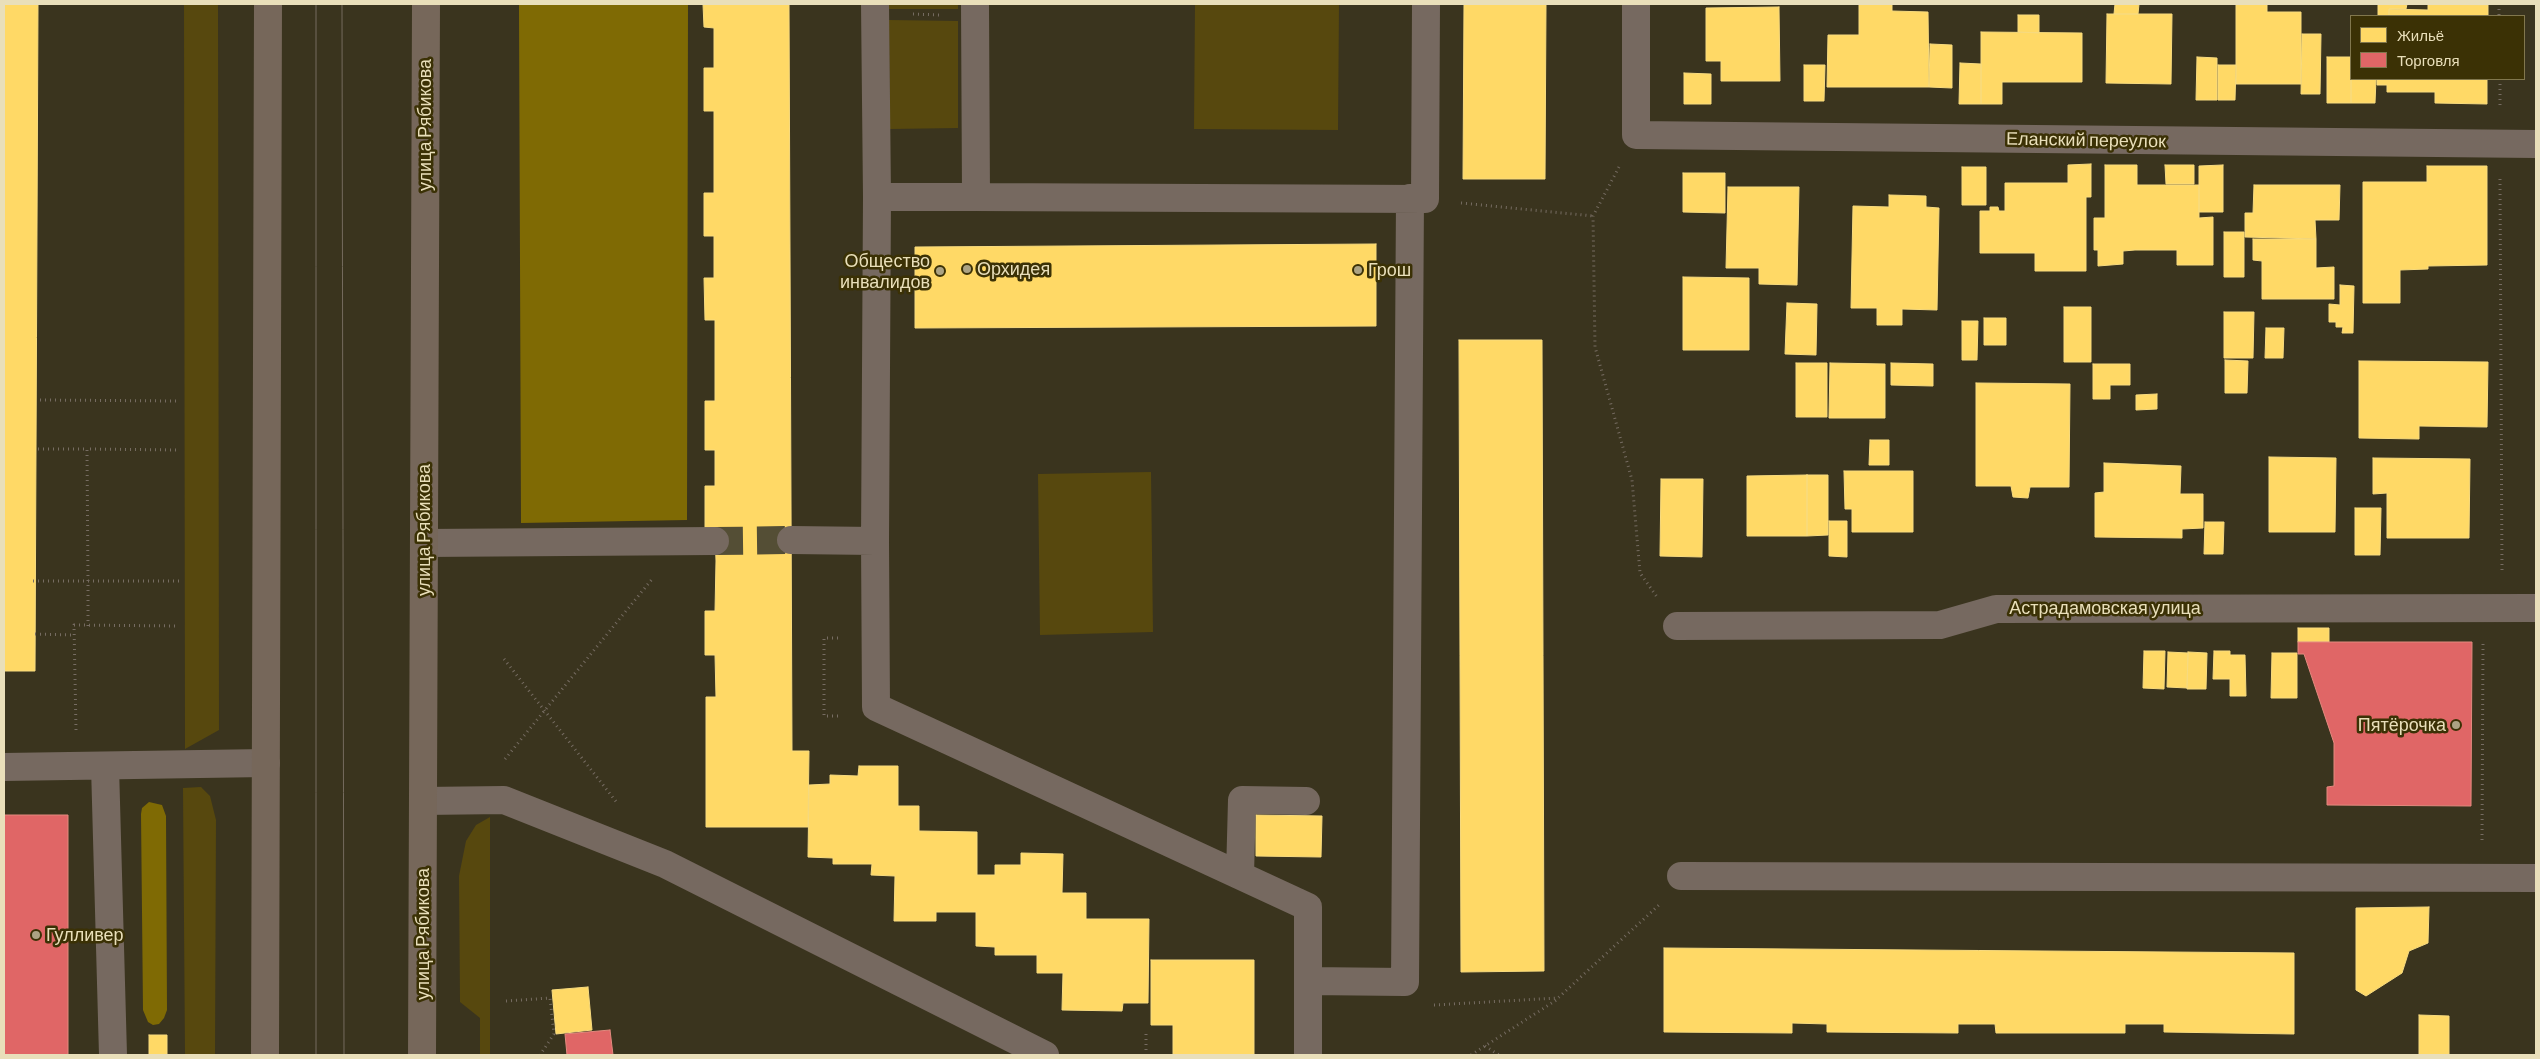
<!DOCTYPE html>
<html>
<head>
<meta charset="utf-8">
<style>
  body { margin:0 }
  #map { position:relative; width:2540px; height:1059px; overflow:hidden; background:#3a341e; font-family:Barlow,sans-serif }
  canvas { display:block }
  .frame { position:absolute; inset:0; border:5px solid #e9dfba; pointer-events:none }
  .legend { position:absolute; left:2350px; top:15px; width:175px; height:65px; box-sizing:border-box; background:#3b3105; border:1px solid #81774d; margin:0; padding:6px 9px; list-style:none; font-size:15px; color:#e9dfba }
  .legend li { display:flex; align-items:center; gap:10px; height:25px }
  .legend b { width:25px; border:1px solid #81774d }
</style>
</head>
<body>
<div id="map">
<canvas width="2540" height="1059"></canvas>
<div class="frame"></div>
<ul class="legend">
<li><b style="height:14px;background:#ffd966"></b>Жильё</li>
<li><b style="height:14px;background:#e06666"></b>Торговля</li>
</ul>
</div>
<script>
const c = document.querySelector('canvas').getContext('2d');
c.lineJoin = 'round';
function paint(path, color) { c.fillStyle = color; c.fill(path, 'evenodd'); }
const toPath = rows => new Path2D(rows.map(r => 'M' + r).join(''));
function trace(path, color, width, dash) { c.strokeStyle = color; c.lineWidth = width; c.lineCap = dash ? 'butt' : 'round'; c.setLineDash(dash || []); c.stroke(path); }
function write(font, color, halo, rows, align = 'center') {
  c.font = font + ' Barlow,sans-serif'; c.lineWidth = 5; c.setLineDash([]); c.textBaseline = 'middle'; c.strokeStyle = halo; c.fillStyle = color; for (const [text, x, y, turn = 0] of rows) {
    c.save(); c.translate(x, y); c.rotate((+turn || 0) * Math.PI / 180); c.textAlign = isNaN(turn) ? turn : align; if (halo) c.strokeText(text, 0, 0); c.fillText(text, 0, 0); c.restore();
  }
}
const green = toPath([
  [184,4,218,4,219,730,185,749],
  [889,4,958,4,958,9,889,9],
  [1195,4,1339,4,1338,130,1194,129],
  [889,20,958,21,958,128,890,129],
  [1151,472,1153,632,1040,635,1038,474],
  [201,787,210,796,216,820,215,1055,185,1055,183,788],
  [490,817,490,1055,480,1055,480,1018,460,1002,459,876,466,841,476,825]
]);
const forest = toPath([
  [519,4,688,4,687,520,521,523],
  [149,802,162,805,166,816,167,1010,164,1018,159,1024,153,1025,148,1022,143,1010,141,814,142,808]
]);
const homes = toPath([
  [4,4,38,4,35,671,4,671,4,4],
  [703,4,789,4,792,751,809,751,808,827,706,827,706,697,716,697,715,655,705,655,705,611,715,611,716,561,715,530,705,530,705,486,715,486,715,450,705,450,705,401,715,401,715,320,705,320,704,278,714,278,714,236,704,236,704,193,714,193,714,111,704,111,704,68,714,68,714,28,704,27,703,4],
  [1464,4,1546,4,1545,179,1463,179,1464,4],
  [1859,4,1892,4,1892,11,1928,12,1929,87,1827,87,1828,35,1859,35,1859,4],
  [2115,4,2139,4,2138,14,2114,14,2115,4],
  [2236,4,2267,4,2267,12,2301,12,2301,84,2236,84,2236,4],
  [2378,4,2407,4,2406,9,2389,9,2389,16,2378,16,2378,4],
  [2428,4,2488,5,2488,16,2389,16,2389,9,2428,10,2428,4],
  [1779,7,1780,81,1721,81,1721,61,1706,61,1706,8,1779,7],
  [2107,14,2172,14,2171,84,2106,83,2107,14],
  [2018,15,2039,15,2039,33,2018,32,2018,15],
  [1981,32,2082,33,2082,82,2002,82,2002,104,1981,104,1981,32],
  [2302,34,2321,34,2320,94,2301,94,2302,34],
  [1930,44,1952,45,1952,88,1929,87,1930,44],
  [2197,57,2217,58,2217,100,2196,100,2197,57],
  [2327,57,2351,57,2351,103,2327,103,2327,57],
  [1960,63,1981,64,1981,104,1959,104,1960,63],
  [1804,65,1825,65,1824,101,1804,101,1804,65],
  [2218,65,2236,65,2235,100,2218,100,2218,65],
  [1684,73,1711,74,1711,104,1684,104,1684,73],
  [2351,79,2376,79,2375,103,2351,103,2351,79],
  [2377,79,2487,79,2487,104,2435,103,2435,92,2387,92,2387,85,2377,85,2377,79],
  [2091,164,2091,197,2086,197,2086,271,2035,271,2035,253,1980,253,1980,211,1990,211,1990,207,1998,207,1999,211,2005,211,2005,183,2068,183,2068,165,2091,164],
  [2105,165,2137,165,2137,185,2199,185,2199,218,2213,217,2213,265,2177,265,2177,250,2135,250,2123,251,2123,264,2098,266,2098,250,2094,250,2094,218,2105,218,2105,165],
  [2165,165,2194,165,2194,184,2166,184,2165,165],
  [2223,165,2223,212,2199,212,2199,166,2223,165],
  [2427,166,2487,166,2487,265,2428,266,2428,269,2400,270,2400,303,2363,303,2363,182,2427,182,2427,166],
  [1962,167,1986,167,1986,205,1962,205,1962,167],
  [1683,173,1725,173,1725,213,1683,212,1683,173],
  [2254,185,2340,185,2339,220,2315,220,2316,239,2245,237,2245,213,2253,213,2254,185],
  [1728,187,1799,187,1797,285,1759,284,1759,268,1726,268,1728,187],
  [1889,195,1926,196,1926,207,1939,208,1937,310,1902,309,1902,325,1877,325,1877,308,1851,308,1853,206,1889,207,1889,195],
  [2224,232,2244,232,2244,277,2224,277,2224,232],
  [2253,239,2316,239,2316,268,2334,267,2334,299,2262,299,2262,261,2253,260,2253,239],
  [1376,244,1376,326,915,328,915,247,1376,244],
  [1683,277,1749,278,1749,350,1683,350,1683,277],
  [2340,285,2354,286,2353,333,2342,333,2343,327,2336,327,2336,322,2329,322,2329,304,2340,305,2340,285],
  [1787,303,1817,304,1816,355,1785,354,1787,303],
  [2064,307,2091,307,2091,362,2064,362,2064,307],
  [2224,312,2254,312,2253,358,2224,358,2224,312],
  [1984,318,2006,318,2006,345,1984,345,1984,318],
  [1962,321,1978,321,1977,360,1962,360,1962,321],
  [2266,328,2284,328,2283,358,2265,358,2266,328],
  [1459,340,1542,340,1544,971,1461,972,1459,340],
  [2225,360,2248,361,2247,393,2225,393,2225,360],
  [2359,361,2488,362,2487,427,2419,426,2419,439,2359,438,2359,361],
  [1796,363,1827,363,1827,417,1796,417,1796,363],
  [1830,363,1885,364,1885,418,1829,418,1830,363],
  [1891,363,1933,364,1933,386,1891,385,1891,363],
  [2093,364,2130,364,2130,385,2110,385,2110,399,2093,399,2093,364],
  [1976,383,2070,384,2069,487,2030,487,2028,498,2013,497,2011,486,1976,486,1976,383],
  [2157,394,2157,409,2136,410,2136,395,2157,394],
  [1870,440,1889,440,1889,465,1869,465,1870,440],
  [2269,457,2336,458,2335,532,2269,532,2269,457],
  [2373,458,2470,459,2469,538,2387,538,2387,493,2373,494,2373,458],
  [2104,463,2181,466,2180,494,2203,494,2203,528,2182,529,2182,538,2095,537,2095,493,2104,492,2104,463],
  [1844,471,1913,471,1913,532,1852,532,1852,509,1845,509,1844,471],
  [1807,475,1807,536,1747,536,1747,476,1807,475],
  [1807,475,1828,475,1828,535,1807,536,1807,475],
  [1661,479,1703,479,1702,557,1660,556,1661,479],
  [2355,508,2381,508,2380,555,2355,555,2355,508],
  [1829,521,1847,521,1847,557,1829,556,1829,521],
  [2205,522,2224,522,2223,554,2204,554,2205,522],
  [2298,628,2329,628,2329,642,2298,642,2298,628],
  [2144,651,2165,651,2164,689,2143,688,2144,651],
  [2214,651,2230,651,2230,655,2245,655,2246,696,2230,696,2230,679,2213,679,2214,651],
  [2168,652,2188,653,2187,688,2167,687,2168,652],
  [2188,652,2207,653,2206,689,2187,689,2188,652],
  [2272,653,2297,653,2297,698,2271,698,2272,653],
  [859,766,898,766,898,806,919,806,919,831,977,832,977,875,995,875,995,865,1021,865,1021,853,1063,854,1062,893,1086,893,1086,919,1149,919,1148,1003,1123,1003,1122,1011,1062,1010,1063,973,1037,973,1037,955,995,955,995,947,976,946,976,912,936,912,936,921,894,921,895,876,871,875,872,864,833,864,833,858,808,857,809,785,830,784,830,775,858,776,859,766],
  [1256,815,1322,816,1321,857,1256,856,1256,815],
  [2429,907,2428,943,2409,951,2402,973,2366,996,2356,990,2356,908,2429,907],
  [1664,948,2294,953,2294,1034,2164,1032,2164,1024,2125,1024,2125,1033,1996,1033,1995,1024,1958,1024,1958,1033,1827,1032,1827,1024,1792,1023,1792,1033,1664,1032,1664,948],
  [1151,960,1254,960,1254,1055,1173,1055,1173,1025,1151,1025,1151,960],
  [588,987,592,1030,556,1034,552,990,588,987],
  [2419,1015,2449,1016,2449,1055,2419,1055,2419,1015],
  [149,1035,167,1035,167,1055,149,1055,149,1035]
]);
const shops = toPath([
  [2298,642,2472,642,2471,806,2327,805,2327,787,2334,786,2334,743,2304,654,2298,654,2298,642],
  [4,815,68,815,68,1055,4,1055,4,815],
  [610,1030,613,1055,567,1055,565,1034,610,1030]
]);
const minorTunnel = toPath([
  [715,541,791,540]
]);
const path = toPath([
  [2499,4,2499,16],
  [913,14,939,15],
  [2500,79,2500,106],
  [1619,167,1593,216,1595,347,1632,480,1640,573,1657,597],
  [2500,179,2502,571],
  [1461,203,1593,216],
  [40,400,177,401],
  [38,449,87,449],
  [33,581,88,581,87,449,177,450],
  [88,626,88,581,179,581],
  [35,634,74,635],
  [838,638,824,638,824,716,841,716],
  [504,659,618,804],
  [76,730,74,625,179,626],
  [505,759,653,578],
  [2482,840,2483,644],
  [506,1001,550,998,554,1034,540,1055],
  [1434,1005,1558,998,1659,905],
  [1146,1034,1146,1055],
  [1485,1046,1499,1055],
  [1471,1055,1558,999]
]);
const minor = toPath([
  [875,4,877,197],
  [975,4,976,197,1425,199,1426,4],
  [1636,4,1636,135,2536,144],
  [791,540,875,541,876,707,1308,907,1308,1055],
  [875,541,877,197,976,197],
  [424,543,715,541],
  [1677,626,1940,625,1996,609,2536,608],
  [105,766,113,1055],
  [4,767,266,763],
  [423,801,504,800,665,864,1045,1055],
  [1240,875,1242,800,1306,801],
  [1681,876,2536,878],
  [1308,981,1405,982,1410,198]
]);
const major = toPath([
  [265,1055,268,4],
  [422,1055,426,4]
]);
const tram = toPath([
  [316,4,316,1055],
  [342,4,344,1055]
]);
const markers = [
  [967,269,5,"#aca383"],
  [1358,270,5,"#aca383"],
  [940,271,5,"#aca383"],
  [2456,725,5,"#aca383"],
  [36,935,5,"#aca383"]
];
const streetNames = [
  ["улица Рябикова",425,125,-90],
  ["Еланский переулок",2086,140,1],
  ["улица Рябикова",424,530,-90],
  ["Астрадамовская улица",2105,608],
  ["улица Рябикова",423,934,-90]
];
const poiNames = [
  ["Общество",930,261,"right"],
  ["инвалидов",930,282,"right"],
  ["Орхидея",977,269],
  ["Грош",1368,270],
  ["Пятёрочка",2446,725,"right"],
  ["Гулливер",46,935]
];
paint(green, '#57480e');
paint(forest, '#7f6a04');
paint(homes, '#ffd966');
trace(homes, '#f8db7f', 1);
paint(shops, '#e06666');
trace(shops, '#e38a7f', 1);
trace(minorTunnel, '#544e35', 28, [28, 14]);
trace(path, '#766c62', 3, [1, 4]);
trace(minor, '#766960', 28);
trace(major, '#76675a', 28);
trace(tram, '#756b5e', 1);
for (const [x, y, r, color] of markers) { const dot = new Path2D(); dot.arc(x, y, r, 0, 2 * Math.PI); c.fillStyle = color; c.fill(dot); trace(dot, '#3b3105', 2); }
write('18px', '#e9dfba', '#3b3105', streetNames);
write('18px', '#e9dfba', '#3b3105', poiNames, 'left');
</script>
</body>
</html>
